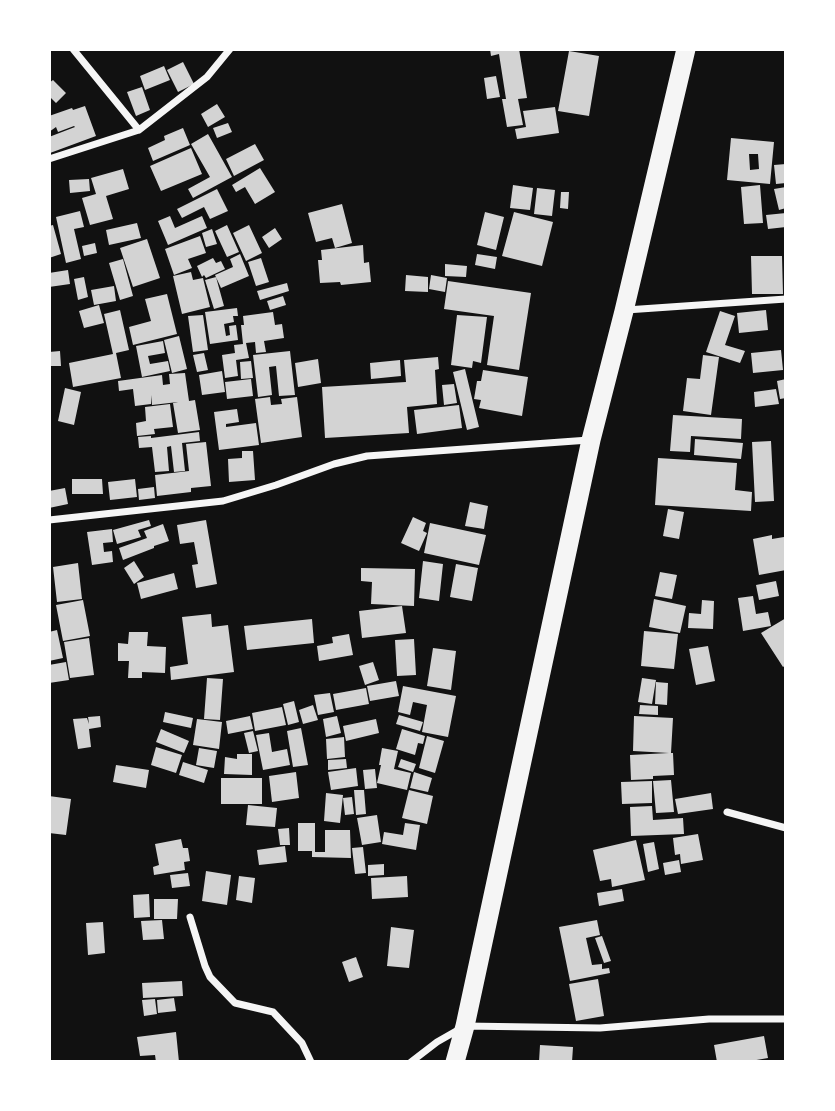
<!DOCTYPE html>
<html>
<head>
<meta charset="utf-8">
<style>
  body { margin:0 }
  #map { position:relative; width:835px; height:1111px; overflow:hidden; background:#111; font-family:Bitter,serif }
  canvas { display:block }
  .frame { position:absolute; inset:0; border:51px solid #fff; pointer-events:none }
</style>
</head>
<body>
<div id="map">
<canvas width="835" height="1111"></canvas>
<div class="frame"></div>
</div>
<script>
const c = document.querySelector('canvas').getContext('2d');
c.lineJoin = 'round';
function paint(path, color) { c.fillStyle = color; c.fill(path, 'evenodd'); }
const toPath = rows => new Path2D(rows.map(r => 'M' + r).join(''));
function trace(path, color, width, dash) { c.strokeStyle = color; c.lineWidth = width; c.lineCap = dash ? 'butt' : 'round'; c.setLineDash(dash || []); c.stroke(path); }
const building = toPath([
  [490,49,519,49,527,98,518,99,523,125,507,127,502,99,506,99,499,54,491,56],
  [569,51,599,56,589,116,558,111],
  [183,62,194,84,178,92,167,70],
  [164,66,170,80,145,90,140,76],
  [496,76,500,97,487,99,484,78],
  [53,80,66,93,56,103,49,96,49,83],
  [142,87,150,110,136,116,127,92],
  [217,104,225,117,208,127,201,114],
  [85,106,96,136,50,153,49,137,75,127,74,126,58,132,56,127,49,132,49,116,72,108,73,110],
  [555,107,559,133,517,139,515,129,526,127,523,111],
  [228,123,232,132,217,138,213,128],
  [183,128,190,145,153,161,148,148,165,140,164,136],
  [208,134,232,177,193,198,188,189,210,177,191,144],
  [731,138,774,142,770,184,727,180],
  [749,154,758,154,759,169,750,170],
  [255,144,264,160,234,176,226,159],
  [191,148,202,174,161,191,150,166],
  [786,164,786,183,776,184,774,165],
  [260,168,275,192,255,204,245,187,236,192,232,185],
  [123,169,129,189,106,196,113,219,90,225,82,198,96,194,91,178],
  [89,179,90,191,70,193,69,180],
  [513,185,533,188,530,210,510,208],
  [760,185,763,223,744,224,741,187],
  [786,187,786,208,779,210,774,189],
  [537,188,555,190,552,216,534,214],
  [217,189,228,211,210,219,204,207,182,218,177,209],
  [561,192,569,192,568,209,560,208],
  [342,204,352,243,335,248,332,238,316,242,308,213],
  [80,211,84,227,74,229,81,259,66,263,56,217],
  [485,212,504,217,496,250,477,245],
  [514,212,553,222,542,266,502,256],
  [786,213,786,227,768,229,766,215],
  [170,216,175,228,202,216,207,228,168,245,158,221],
  [137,223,141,238,109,245,106,230],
  [53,225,61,254,49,258,49,226],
  [227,225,239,252,227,257,215,231],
  [249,225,262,253,246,261,233,233],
  [275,228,282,239,269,248,262,237],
  [212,229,217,244,206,247,202,233],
  [200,236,206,253,188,259,192,268,174,275,165,249],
  [147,239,160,278,133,287,120,248],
  [95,243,97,253,84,256,82,246],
  [363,245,364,263,369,262,371,282,341,285,340,282,320,283,318,260,322,260,321,250],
  [240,254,249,276,221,288,215,275,233,267,230,259],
  [477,254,497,257,495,269,475,265],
  [751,256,782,256,783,294,752,294],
  [213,258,216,263,221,261,225,269,206,278,204,275,202,277,197,266],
  [261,258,269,282,256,286,248,262],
  [123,259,133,296,120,300,109,263],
  [445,264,467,266,466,277,445,276],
  [68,270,70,284,49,287,49,273],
  [191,272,193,280,203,278,210,307,182,314,173,276],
  [406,275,428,277,428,292,405,291],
  [431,275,447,278,445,292,429,289],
  [84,277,88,297,78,300,74,279],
  [216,277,224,306,214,309,205,280],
  [448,281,531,293,519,370,487,365,494,316,444,309],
  [287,283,289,291,260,300,257,291],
  [114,286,116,301,94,305,91,290],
  [167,294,177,334,133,345,129,327,151,321,145,299],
  [283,296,286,305,270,310,267,301],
  [99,305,104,323,84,328,79,311],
  [237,308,238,316,233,316,234,322,224,324,226,336,230,335,229,326,236,325,238,340,210,344,205,312],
  [120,310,129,350,116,353,121,378,73,387,69,363,113,354,104,314],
  [766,310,768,330,739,333,737,313],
  [720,311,735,316,725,345,745,351,740,363,706,352],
  [273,312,275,325,282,324,284,338,264,341,266,352,256,353,255,342,246,343,249,358,236,360,238,376,225,378,222,355,235,353,234,345,243,344,241,325,244,325,243,316],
  [203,315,208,350,193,352,188,316],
  [457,315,487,317,481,363,473,361,472,368,451,365],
  [179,336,187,369,172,373,164,340],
  [163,341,165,353,148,356,150,364,168,361,170,371,142,377,136,346],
  [781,350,783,370,753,373,751,353],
  [60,351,61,366,49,366,49,352],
  [290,351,295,395,279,396,276,366,269,367,272,395,258,397,253,355],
  [204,353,208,370,197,372,193,355],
  [703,355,719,357,711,415,683,411,687,378,700,379],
  [438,357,439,369,435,370,437,404,407,407,409,433,325,438,322,387,406,382,404,360],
  [318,359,321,383,298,387,295,363],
  [400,360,401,376,371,379,370,363],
  [251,361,253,378,241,379,240,362],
  [465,369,479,427,467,430,453,372],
  [483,370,528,377,522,416,479,408,481,400,474,399,477,381,481,381],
  [222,371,225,392,202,395,199,375],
  [185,373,189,401,195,400,200,430,178,433,173,403,178,402,152,405,151,395,151,404,135,406,133,389,119,391,118,381,162,375,163,385,170,384,169,374],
  [251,379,253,396,227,399,225,382],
  [786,379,786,398,780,399,777,381],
  [454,384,457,403,444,405,442,385],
  [65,388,81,392,74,425,58,421],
  [776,389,779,404,755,407,754,392],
  [270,397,271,405,282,404,281,399,297,397,302,437,261,443,255,399],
  [170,404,173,427,154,429,155,434,137,436,136,423,146,421,145,407],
  [459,405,462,428,417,434,414,410],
  [237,409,239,422,226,424,226,427,256,423,259,445,219,450,214,412],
  [673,415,742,419,741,439,691,436,690,452,670,451],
  [199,432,200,441,182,443,185,471,174,472,171,446,167,447,169,471,155,472,152,447,139,448,138,437,151,436,151,438],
  [695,439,743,443,741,459,694,455],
  [771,441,774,501,755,502,752,442],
  [206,442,211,486,191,488,191,492,157,496,155,475,189,471,186,444],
  [242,451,253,451,255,480,229,482,228,459,242,458],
  [658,458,737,463,735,490,752,492,751,511,655,505],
  [72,479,102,479,103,494,72,494],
  [135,479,137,497,110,500,108,482],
  [154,487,155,498,139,500,138,489],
  [65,488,68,504,49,508,49,491],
  [470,502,488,506,484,529,465,526],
  [668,509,684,512,679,539,663,536],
  [413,517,426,523,423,531,427,533,419,551,401,543],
  [149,520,151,526,138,530,141,537,117,544,113,530],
  [206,520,217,584,196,588,192,565,198,564,194,542,180,544,177,525],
  [430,523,486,535,479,565,424,553],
  [163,524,169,541,154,546,154,548,123,560,119,548,147,538,144,531],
  [112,529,113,542,103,543,104,552,112,551,113,562,92,565,87,532],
  [772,535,772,539,784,537,786,543,786,570,759,575,753,539],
  [134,561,144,577,134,584,124,568],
  [423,561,443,564,439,601,419,598],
  [78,563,82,599,57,602,53,567],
  [456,564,478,568,472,601,450,597],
  [361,568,415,569,414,606,371,604,372,582,361,581],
  [660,572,677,575,672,599,655,596],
  [174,573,178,589,141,599,137,583],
  [776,581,779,596,759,600,756,585],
  [753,596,756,614,768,612,771,626,743,631,738,598],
  [654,599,686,606,680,633,649,627],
  [83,600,90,636,63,641,56,605],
  [702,600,714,601,713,629,688,628,689,613,701,614],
  [402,606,406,633,362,638,359,611],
  [211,614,212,627,228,625,234,672,171,680,170,667,188,664,182,617],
  [786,618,786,665,783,667,761,633],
  [312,619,314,643,247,650,244,626],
  [57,630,63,658,49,661,49,632],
  [644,631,678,634,674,669,641,666],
  [129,632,148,632,147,646,166,647,165,673,142,672,142,678,128,678,129,661,118,661,118,643,128,644],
  [349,634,353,655,319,661,317,646,333,643,332,637],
  [89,638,94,675,70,678,64,642],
  [414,639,416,675,397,676,395,640],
  [708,646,715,681,696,685,689,649],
  [433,648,456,651,451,690,427,686],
  [66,662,69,680,49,683,49,665],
  [373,662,379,680,365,685,359,666],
  [207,678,223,679,220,720,204,719],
  [642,678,656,680,652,704,638,702],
  [396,681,399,696,370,701,367,686],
  [656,682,668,683,667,705,655,704],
  [403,686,456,696,448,737,422,732,427,705,413,702,410,715,398,712],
  [366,688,369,704,336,710,333,694],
  [330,693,334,712,318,715,314,695],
  [294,701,299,722,288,725,283,704],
  [313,705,318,720,303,724,299,710],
  [640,705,658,706,658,715,639,714],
  [282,707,286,725,255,731,252,713],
  [165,712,193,718,191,728,163,722],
  [399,715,423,722,420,731,396,724],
  [100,716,101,727,89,729,91,747,78,749,73,719,87,718,89,724,88,717],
  [250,716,253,729,228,734,226,721],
  [337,716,341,733,326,737,323,719],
  [634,716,673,718,671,753,673,753,674,775,653,776,653,779,631,780,630,755,669,753,633,751],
  [197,719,222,722,219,749,193,745],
  [376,719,379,733,346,741,343,726],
  [301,728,308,765,293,767,287,731],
  [161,729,189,741,184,753,156,742],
  [402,729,425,736,423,744,418,743,415,755,396,749],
  [253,731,258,751,249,753,244,733],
  [269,733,272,752,287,749,290,765,263,770,256,735],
  [427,736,444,741,435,773,419,768],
  [344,737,345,757,327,759,326,739],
  [156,747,182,755,176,773,151,765],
  [199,748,217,751,214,768,196,765],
  [382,748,398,751,394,769,411,773,407,790,377,783,381,765,379,765],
  [237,754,252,754,252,775,224,774,225,757,237,759],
  [346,759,347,768,328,770,328,760],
  [401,759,416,764,413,772,398,767],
  [183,762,208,770,204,783,179,775],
  [116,765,149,770,146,788,113,782],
  [356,768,358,786,331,790,328,772],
  [375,769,377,788,365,789,363,770],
  [296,772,299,798,272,802,269,776],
  [414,772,432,778,428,792,410,788],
  [221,778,262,778,262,804,221,804],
  [671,780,674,812,656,813,653,781],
  [652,781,652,803,622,804,621,782],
  [354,790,364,790,366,814,356,815],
  [409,790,433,796,427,824,402,818],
  [326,793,343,795,340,823,324,821],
  [711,793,713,809,678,814,675,799],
  [49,796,71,799,66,835,49,833],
  [352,797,354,814,345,815,343,798],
  [248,805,277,808,275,827,246,825],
  [652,806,653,820,683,818,684,834,631,836,630,807],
  [377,815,381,842,362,845,357,818],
  [298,823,315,823,315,852,325,852,325,830,350,830,351,858,312,857,312,851,298,851],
  [405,823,420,825,416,850,382,844,384,832,403,835],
  [289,828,290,845,280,845,278,829],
  [698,834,703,860,681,864,680,854,675,855,673,838],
  [181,839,183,848,188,848,190,861,184,862,185,870,154,875,153,867,159,865,155,844],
  [636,840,645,880,612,887,611,879,600,881,593,850],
  [654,842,659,869,648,872,643,844],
  [285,846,287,862,259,865,257,850],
  [363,847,366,873,355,874,352,848],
  [679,860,681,872,665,875,663,863],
  [384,864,384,875,368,876,368,865],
  [206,871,231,875,227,905,202,901],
  [188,873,190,886,172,888,170,875],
  [239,876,255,878,252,903,236,900],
  [407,876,408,897,372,899,371,878],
  [622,889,624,901,599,906,597,893],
  [149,894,150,917,134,918,133,895],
  [154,899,178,899,177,919,154,919],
  [162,920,164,939,143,940,141,921],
  [597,920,600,935,586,938,592,965,602,964,602,969,609,968,610,973,570,981,559,927],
  [103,922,105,953,88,955,86,923],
  [391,927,414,930,409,968,387,966],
  [602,936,611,961,604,963,595,938],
  [356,957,363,977,349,982,342,962],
  [598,979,604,1016,576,1021,569,984],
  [182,981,183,996,143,998,142,983],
  [174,998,176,1011,158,1013,157,1000],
  [155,999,157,1014,144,1016,142,1000],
  [176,1032,179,1062,156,1062,155,1055,140,1056,137,1037],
  [764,1036,768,1058,745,1062,717,1062,714,1045],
  [540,1045,573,1047,572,1062,539,1062]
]);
const minor = toPath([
  [73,49,139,130],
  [49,159,139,130,207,77,230,49],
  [626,310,786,299],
  [49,520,223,501,276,485,334,464,367,456,589,440],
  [727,812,786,828],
  [190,917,205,966,210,977,235,1003,273,1012,302,1043,311,1062],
  [411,1062,437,1042,465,1026,600,1028,709,1019,786,1019]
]);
const trunk = toPath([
  [455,1062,465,1026,591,440,624,311,686,49]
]);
paint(building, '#d3d3d3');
trace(minor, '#f5f5f5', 7);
trace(trunk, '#f5f5f5', 19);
</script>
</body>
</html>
